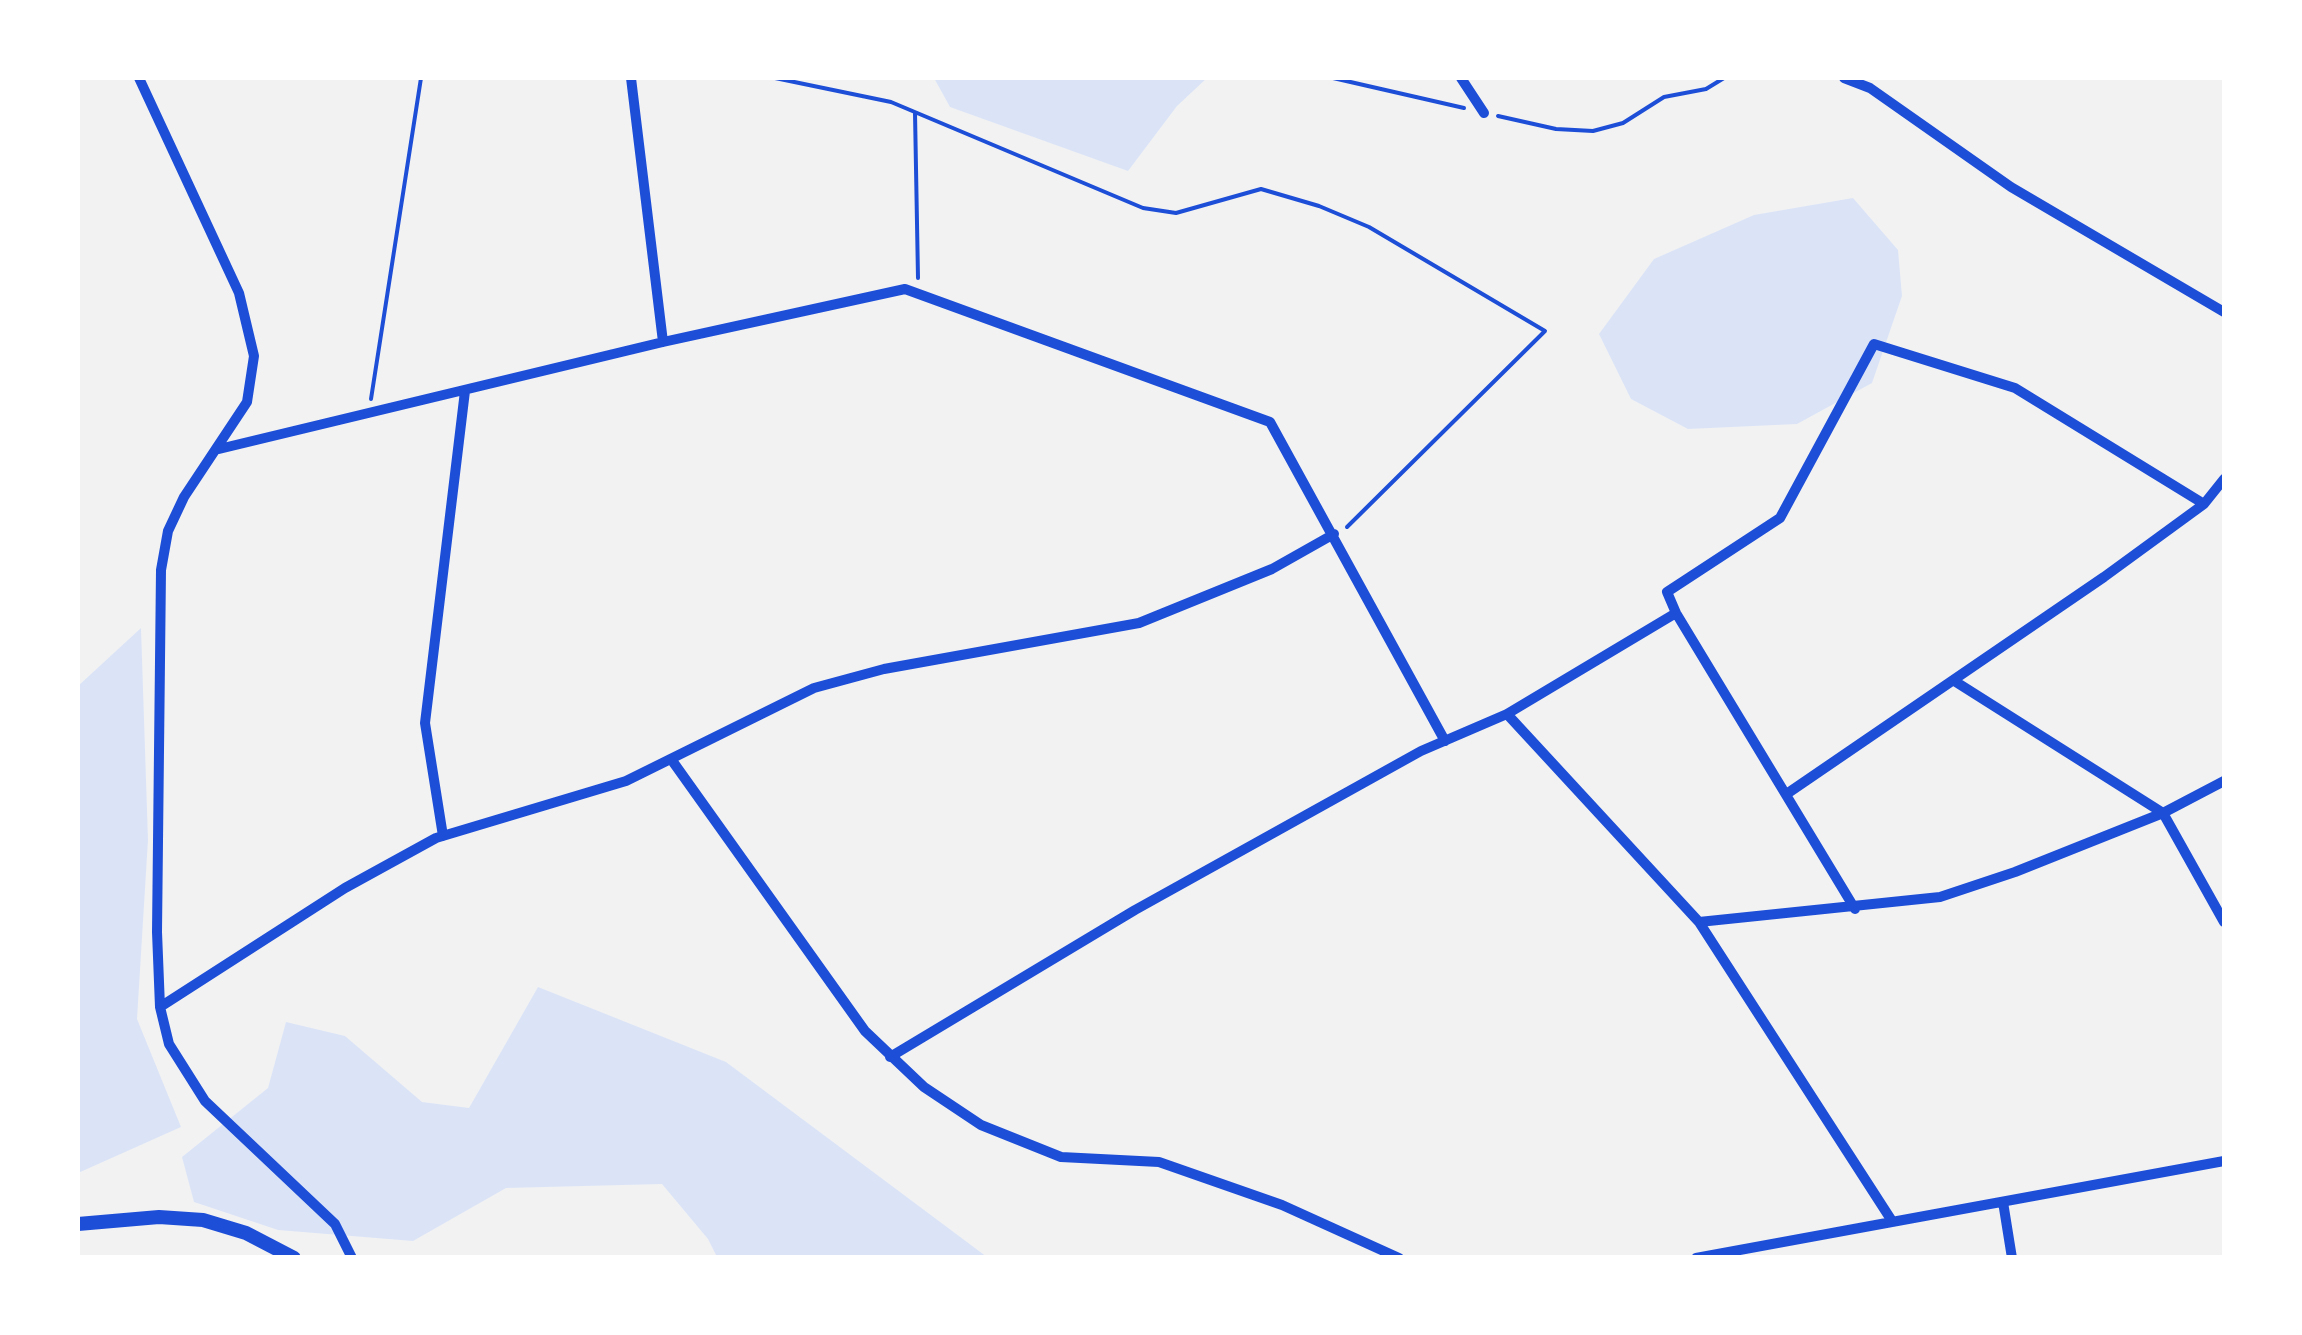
<!DOCTYPE html>
<html>
<head>
<meta charset="utf-8">
<style>
  body { margin:0 }
  #map { position:relative; width:2302px; height:1335px; overflow:hidden; background:#f2f2f2; font-family:Montserrat,sans-serif }
  canvas { display:block }
  .frame { position:absolute; inset:0; border:80px solid #fff; pointer-events:none }
</style>
</head>
<body>
<div id="map">
<canvas width="2302" height="1335"></canvas>
<div class="frame"></div>
</div>
<script>
const c = document.querySelector('canvas').getContext('2d');
c.lineJoin = 'round';
function paint(path, color) { c.fillStyle = color; c.fill(path, 'evenodd'); }
const toPath = rows => new Path2D(rows.map(r => 'M' + r).join(''));
function trace(path, color, width, dash) { c.strokeStyle = color; c.lineWidth = width; c.lineCap = dash ? 'butt' : 'round'; c.setLineDash(dash || []); c.stroke(path); }
const green = toPath([
  [934,78,1207,78,1177,106,1128,171,950,107],
  [1853,198,1898,250,1902,296,1872,383,1797,424,1688,429,1631,399,1599,334,1654,259,1754,215],
  [141,628,148,840,137,1019,181,1127,78,1173,78,686],
  [538,987,726,1062,987,1257,717,1257,708,1239,662,1184,506,1188,413,1241,278,1230,194,1202,182,1157,268,1088,286,1022,345,1036,422,1102,469,1108]
]);
const path = toPath([
  [775,78,891,102,1143,208,1176,213,1261,189,1319,206,1369,227,1545,331,1347,527],
  [1333,78,1464,108],
  [915,113,918,278],
  [1498,116,1556,129,1593,131,1623,123,1664,97,1706,89,1724,78],
  [371,399,421,78]
]);
const minor = toPath([
  [139,78,239,293,254,356,247,402,184,497,168,531,161,570,157,932,160,1007,169,1044,205,1101,335,1224,352,1258],
  [631,78,663,342],
  [1461,78,1484,113],
  [1844,78,1870,88,2011,187,2224,312],
  [219,449,663,342,905,289,1270,422,1445,741],
  [1956,682,2163,813,2224,922],
  [1507,714,1699,922,1892,1221],
  [671,759,865,1031,924,1087,981,1125,1061,1157,1159,1162,1282,1205,1399,1258],
  [1788,793,2104,577,2204,504,2224,479],
  [443,836,425,723,465,391],
  [1855,909,1676,613,1667,592,1780,518,1874,344,2015,388,2204,504],
  [1699,922,1940,897,2015,872,2163,813,2224,781],
  [160,1007,345,888,436,838,626,781,814,688,884,669,1139,623,1272,569,1334,534],
  [890,1057,1135,910,1421,751,1507,714,1676,613],
  [2003,1202,2012,1258],
  [1696,1258,2224,1161]
]);
const tertiary = toPath([
  [78,1224,159,1217,203,1220,246,1233,294,1258]
]);
paint(green, '#dbe4f7');
trace(path, '#1d4ed8', 4);
trace(minor, '#1d4ed8', 10);
trace(tertiary, '#1d4ed8', 14);
</script>
</body>
</html>
